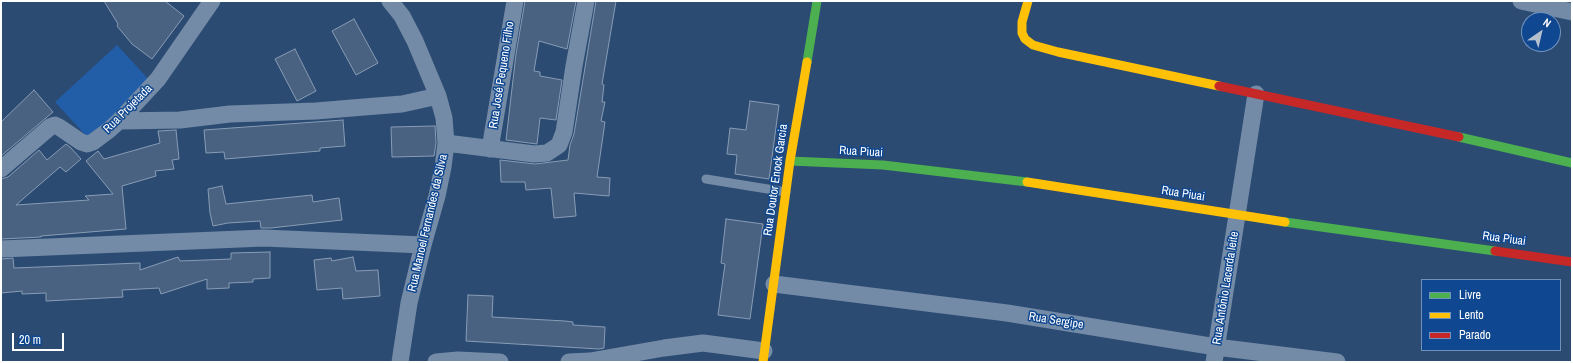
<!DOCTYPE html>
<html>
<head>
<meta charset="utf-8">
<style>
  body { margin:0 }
  #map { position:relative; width:1573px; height:363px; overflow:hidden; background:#2c4b73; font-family:"Archivo Narrow",sans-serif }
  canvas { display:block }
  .frame { position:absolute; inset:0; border:2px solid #fff; pointer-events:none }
  .legend { position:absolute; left:1421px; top:279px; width:140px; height:72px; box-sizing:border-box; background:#0f4790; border:1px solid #6f91bc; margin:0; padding:5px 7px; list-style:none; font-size:12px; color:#fff }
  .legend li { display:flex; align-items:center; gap:8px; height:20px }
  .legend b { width:20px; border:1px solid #6f91bc }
  .north { position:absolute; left:1521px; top:12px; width:40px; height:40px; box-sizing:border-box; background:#0f4790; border:1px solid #6f91bc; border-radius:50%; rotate:34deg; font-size:11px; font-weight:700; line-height:16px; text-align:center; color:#fff }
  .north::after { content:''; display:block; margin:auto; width:14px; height:18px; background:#b5c0ce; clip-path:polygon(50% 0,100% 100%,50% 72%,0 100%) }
  .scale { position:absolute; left:12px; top:333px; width:52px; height:18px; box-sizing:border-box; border:2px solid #fff; border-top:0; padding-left:5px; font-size:12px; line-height:14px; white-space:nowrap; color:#fff; -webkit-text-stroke:3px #0f4790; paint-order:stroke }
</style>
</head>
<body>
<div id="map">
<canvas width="1573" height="363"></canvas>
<div class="frame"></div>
<ul class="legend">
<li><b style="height:5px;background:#4caf50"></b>Livre</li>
<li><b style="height:5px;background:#ffc107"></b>Lento</li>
<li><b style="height:5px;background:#c62828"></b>Parado</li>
</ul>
<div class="north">N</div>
<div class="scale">20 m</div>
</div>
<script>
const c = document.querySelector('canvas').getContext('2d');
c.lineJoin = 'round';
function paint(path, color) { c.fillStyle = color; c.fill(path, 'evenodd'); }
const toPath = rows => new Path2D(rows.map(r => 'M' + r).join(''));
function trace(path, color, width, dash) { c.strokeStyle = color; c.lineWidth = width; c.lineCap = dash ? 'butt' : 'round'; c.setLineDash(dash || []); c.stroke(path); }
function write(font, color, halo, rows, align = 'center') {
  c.font = font + ' "Archivo Narrow",sans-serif'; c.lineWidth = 3; c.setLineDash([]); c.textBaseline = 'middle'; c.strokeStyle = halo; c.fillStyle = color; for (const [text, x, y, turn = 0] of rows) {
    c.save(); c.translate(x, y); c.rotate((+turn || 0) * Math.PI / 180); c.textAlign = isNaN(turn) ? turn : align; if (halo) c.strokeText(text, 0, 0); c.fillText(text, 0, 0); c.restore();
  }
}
const green = toPath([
  [117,45,152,83,90,140,55,102]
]);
const building = toPath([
  [104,1,165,1,184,16,152,59,132,44,117,26,118,24,104,1],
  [525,1,576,1,567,49,539,41,534,71,540,72,540,76,562,80,556,120,540,118,537,144,506,140,516,54,525,1],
  [596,1,616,1,602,84,604,85,602,102,605,102,601,121,605,122,597,177,610,178,609,196,574,193,576,216,554,218,551,188,526,190,525,182,501,182,500,160,535,164,568,160,570,145,574,134,596,1],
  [354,19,378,63,356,75,332,31,354,19],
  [295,49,316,91,297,101,275,59,295,49],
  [34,90,53,112,1,156,1,122,34,90],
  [750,101,779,105,769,179,735,174,737,155,727,154,730,128,746,130,750,101],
  [343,120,345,146,320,148,320,151,225,159,224,152,206,153,204,130,343,120],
  [435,126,436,143,434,156,392,157,391,127,435,126],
  [176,130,179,159,172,160,174,169,155,171,156,176,122,186,126,229,41,236,41,237,1,239,1,179,8,177,39,150,47,160,66,144,71,148,81,159,66,172,60,167,16,205,89,200,85,196,113,194,86,161,98,151,104,159,160,143,158,131,176,130],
  [222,186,226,204,312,195,313,202,339,198,342,220,271,228,261,228,260,221,228,223,213,226,210,213,208,189,222,186],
  [726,219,763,224,750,319,718,315,725,264,721,263,726,219],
  [270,252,270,278,253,279,253,282,229,283,229,288,207,289,207,279,161,294,159,288,122,290,123,297,46,301,46,293,22,294,22,291,1,293,1,259,13,258,14,268,140,263,140,270,178,257,180,261,231,259,231,253,270,252],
  [353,257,356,271,378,270,380,296,343,299,342,288,317,290,314,260,331,258,332,261,353,257],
  [468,295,493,296,492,317,565,321,573,322,573,325,605,327,604,348,599,349,466,341,468,295]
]);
const lane = toPath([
  [706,179,786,192]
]);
const street = toPath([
  [390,1,402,16,415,41,438,96,444,118,446,143,443,167,437,196,423,245,409,303,400,362],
  [1521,1,1572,12],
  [119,121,180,120,230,114,316,111,364,107,402,104,438,96],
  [446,143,534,154,547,153,559,145,564,132,574,66,586,1],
  [490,149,515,1],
  [1,169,50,127,55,125,59,127,81,142,87,144,93,142,109,130,119,121,158,79,212,1],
  [1,249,264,238,423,245],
  [774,284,1007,313,1216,347,1337,362],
  [436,362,458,360,500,362],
  [569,362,590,361,664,348,703,343,764,351],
  [1214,362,1256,94]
]);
const fast = toPath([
  [807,62,817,1],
  [1459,137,1572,163],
  [790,161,883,165,1027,182],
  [1285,222,1495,251]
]);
const slow = toPath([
  [1028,1,1022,22,1022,33,1025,39,1033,45,1058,52,1219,86],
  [1027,182,1285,222],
  [763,362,790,161,807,62]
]);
const jam = toPath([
  [1219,86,1459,137],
  [1495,251,1572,262]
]);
const streetNames = [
  ["Rua José Pequeno Filho",502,75,-81],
  ["Rua Projetada",128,109,-45],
  ["Rua Piuai",861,152,3],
  ["Rua Doutor Enock Garcia",776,180,-82],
  ["Rua Piuai",1183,194,9],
  ["Rua Manoel Fernandes da Silva",428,223,-77],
  ["Rua Piuai",1504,239,8],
  ["Rua Antônio Lacerda leite",1226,288,-81],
  ["Rua Sergipe",1056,321,9]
];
paint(green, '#225da7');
paint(building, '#496282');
trace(building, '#889cb4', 1);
trace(lane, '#738ba6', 9);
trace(street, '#738ba6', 17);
trace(fast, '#4caf50', 9);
trace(slow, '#ffc107', 9);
trace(jam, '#c62828', 9);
write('12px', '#fff', '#0f4790', streetNames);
</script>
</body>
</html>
